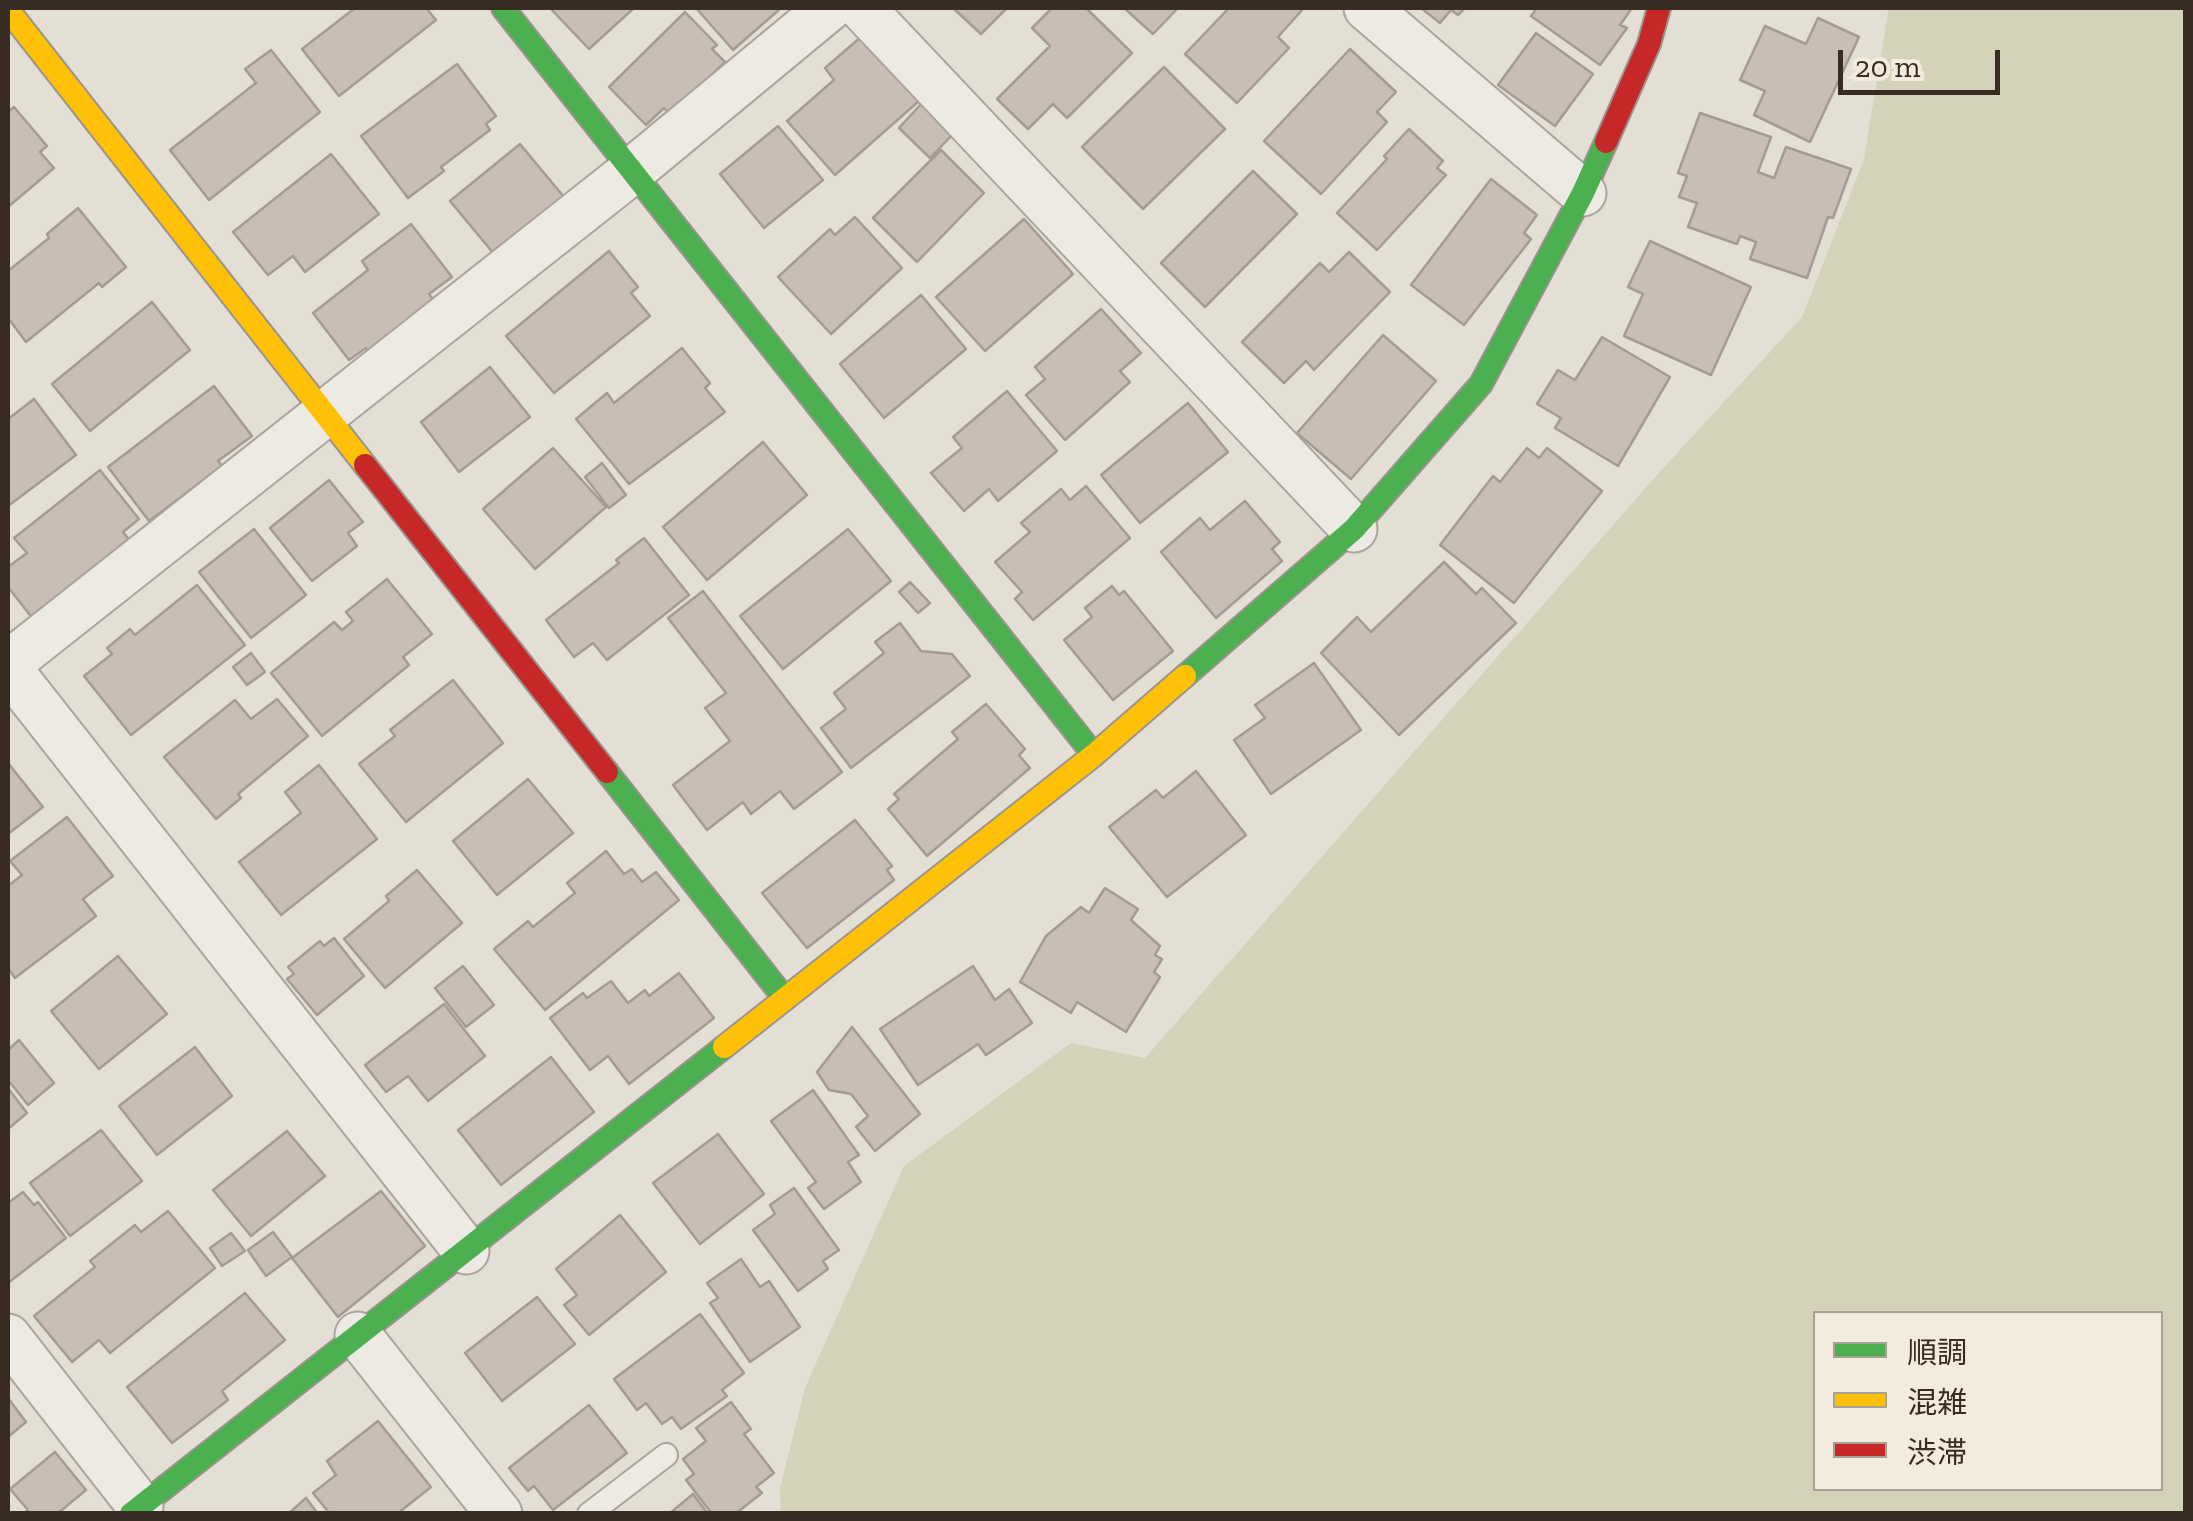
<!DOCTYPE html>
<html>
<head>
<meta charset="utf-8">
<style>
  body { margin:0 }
  #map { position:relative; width:2193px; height:1521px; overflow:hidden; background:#e4dfd4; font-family:"Zilla Slab","Noto Sans JP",serif }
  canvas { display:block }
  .frame { position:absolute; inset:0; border:10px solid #392d23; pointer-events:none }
  .legend { position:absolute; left:1813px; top:1311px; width:350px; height:180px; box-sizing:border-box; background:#f3ebdc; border:2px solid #a99f92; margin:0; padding:12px 18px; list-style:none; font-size:30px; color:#392d23 }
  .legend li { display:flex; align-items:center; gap:20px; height:50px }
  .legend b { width:50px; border:2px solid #a99f92 }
  .scale { position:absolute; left:1838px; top:50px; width:162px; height:45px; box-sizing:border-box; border:5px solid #392d23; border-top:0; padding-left:12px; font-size:30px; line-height:35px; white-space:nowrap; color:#392d23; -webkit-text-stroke:8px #f3ebdc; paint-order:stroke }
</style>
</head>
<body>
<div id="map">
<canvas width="2193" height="1521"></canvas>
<div class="frame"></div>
<ul class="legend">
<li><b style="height:12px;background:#4caf50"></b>順調</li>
<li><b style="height:12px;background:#ffc107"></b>混雑</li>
<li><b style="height:12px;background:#c62828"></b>渋滞</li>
</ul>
<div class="scale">20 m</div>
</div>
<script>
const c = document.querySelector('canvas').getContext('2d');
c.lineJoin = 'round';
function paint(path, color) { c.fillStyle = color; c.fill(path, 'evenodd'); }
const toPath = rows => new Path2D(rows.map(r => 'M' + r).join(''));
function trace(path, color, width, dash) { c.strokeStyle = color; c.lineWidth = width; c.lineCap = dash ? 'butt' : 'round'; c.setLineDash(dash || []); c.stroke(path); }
const green = toPath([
  [1889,8,2185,8,2185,1513,781,1513,780,1488,805,1388,904,1166,1071,1043,1145,1058,1657,475,1802,317,1864,159],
  [1816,1314,2160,1314,2160,1488,1816,1488]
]);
const building = toPath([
  [355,8,426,8,436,20,339,96,302,49,355,8],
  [550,8,634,8,589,49,550,8],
  [696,8,781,8,733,50,696,8],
  [953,8,1007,8,981,34,953,8],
  [1052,8,1086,8,1132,53,1067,118,1053,104,1028,129,997,99,1050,46,1032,28,1052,8],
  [1124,8,1178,8,1153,34,1124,8],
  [1229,8,1299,8,1302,10,1278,37,1289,48,1237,103,1185,54,1229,8],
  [1421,8,1465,8,1458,15,1451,10,1440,23,1421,8],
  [1537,8,1632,8,1620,25,1627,28,1600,65,1531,16,1537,8],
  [685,12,717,45,712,49,725,62,670,115,664,108,646,125,609,87,685,12],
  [1818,18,1859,37,1810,142,1754,115,1765,91,1740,80,1765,26,1806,44,1818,18],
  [1536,33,1593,74,1555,126,1498,85,1536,33],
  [862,36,919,101,835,175,787,121,834,80,825,68,862,36],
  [1350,49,1396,92,1377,112,1387,122,1321,194,1264,141,1350,49],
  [271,50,320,112,209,200,170,150,256,83,245,69,271,50],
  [457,64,496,116,486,124,490,130,441,167,444,171,408,198,361,136,457,64],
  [1164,67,1225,129,1143,209,1082,147,1164,67],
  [922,103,954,133,930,158,899,128,922,103],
  [14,107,47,146,40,152,54,168,8,207,8,112,14,107],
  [1700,113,1771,137,1758,172,1774,178,1786,147,1851,169,1833,218,1828,217,1807,278,1750,259,1756,242,1740,236,1737,244,1688,227,1697,203,1679,197,1687,176,1678,173,1700,113],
  [778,126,823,180,764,228,720,174,778,126],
  [1409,129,1443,161,1437,168,1446,175,1377,250,1337,213,1387,159,1384,156,1409,129],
  [520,144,564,197,494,254,450,201,520,144],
  [941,150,984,193,917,262,873,218,941,150],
  [331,154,379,214,305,272,293,256,268,275,233,232,331,154],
  [1253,171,1297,214,1205,307,1161,263,1253,171],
  [1491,179,1537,215,1524,233,1531,239,1464,325,1411,285,1491,179],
  [78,208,126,267,102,287,99,283,26,342,8,318,8,271,49,238,47,234,78,208],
  [855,217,902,268,831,334,778,277,830,229,835,235,855,217],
  [1024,219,1073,274,985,351,936,297,1024,219],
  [411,224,452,277,429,294,438,306,373,357,366,348,349,360,313,313,368,270,362,261,411,224],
  [1650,241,1751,287,1711,375,1624,336,1643,294,1628,287,1650,241],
  [609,251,638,287,631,293,650,316,554,393,506,336,609,251],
  [1349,252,1390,292,1314,370,1306,361,1284,383,1242,342,1320,263,1329,272,1349,252],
  [921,295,966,349,884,418,840,364,921,295],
  [152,302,190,350,90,431,52,384,152,302],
  [1101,309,1141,353,1120,371,1130,382,1065,440,1026,395,1045,379,1035,367,1101,309],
  [1383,335,1436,381,1351,479,1297,433,1383,335],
  [1602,337,1670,377,1618,466,1555,428,1561,418,1537,404,1558,370,1575,380,1602,337],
  [682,348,710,383,705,388,725,412,629,484,576,419,607,393,614,403,682,348],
  [490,367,530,417,459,472,421,422,490,367],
  [214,386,252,436,218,461,222,466,149,521,108,467,214,386],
  [1007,391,1057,451,998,501,989,489,964,511,931,473,962,448,953,437,1007,391],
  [34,399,76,455,8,506,8,419,34,399],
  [1188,403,1228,452,1140,523,1101,475,1188,403],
  [763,442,807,495,707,580,663,527,763,442],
  [553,448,606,507,535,569,483,509,553,448],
  [1527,448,1539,458,1547,448,1602,491,1514,603,1440,545,1493,476,1500,482,1527,448],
  [602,463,626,495,609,508,585,477,602,463],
  [100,470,139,519,123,532,130,541,33,619,8,587,8,567,27,553,14,538,100,470],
  [329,480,363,522,348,533,357,546,312,581,270,528,329,480],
  [1086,486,1130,538,1033,620,1015,599,1022,592,995,562,1030,532,1021,523,1061,489,1070,500,1086,486],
  [1245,501,1280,542,1272,549,1282,561,1216,618,1161,552,1200,518,1210,530,1245,501],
  [254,529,306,595,251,638,199,572,254,529],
  [848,529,891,581,783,669,740,616,848,529],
  [644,538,689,595,607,660,593,643,574,657,546,620,619,563,616,560,644,538],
  [1444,562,1476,594,1482,588,1516,623,1399,735,1321,653,1357,617,1371,632,1444,562],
  [387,579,432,634,403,657,409,665,322,736,271,673,334,622,342,630,353,621,346,612,387,579],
  [910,582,930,603,918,613,899,592,910,582],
  [197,585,245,645,131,735,84,676,112,654,107,648,130,629,135,635,197,585],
  [1112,586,1119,595,1124,591,1173,651,1113,700,1064,640,1092,617,1085,608,1112,586],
  [703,591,842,772,794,809,780,791,751,814,743,802,707,830,673,785,730,741,705,708,726,693,668,618,703,591],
  [900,623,921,651,952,654,970,676,851,768,821,728,846,709,834,693,884,653,875,642,900,623],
  [251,653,265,672,247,685,233,667,251,653],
  [1314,663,1361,730,1271,794,1234,740,1265,718,1255,705,1314,663],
  [453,680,503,743,406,822,359,764,395,736,390,730,453,680],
  [277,699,308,736,238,794,241,798,216,819,164,757,235,700,251,719,277,699],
  [986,704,1025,749,1019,755,1030,768,927,856,888,809,899,799,894,794,958,739,952,732,986,704],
  [8,763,43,807,8,834,8,763],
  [319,765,377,839,281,915,239,862,301,813,285,792,319,765],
  [1196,771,1246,835,1167,897,1109,827,1156,790,1163,798,1196,771],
  [528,779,573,833,497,895,453,841,528,779],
  [67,817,113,876,83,899,96,916,15,978,8,968,8,886,22,875,10,861,67,817],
  [855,820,892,866,887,870,894,880,807,948,762,893,855,820],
  [606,851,624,874,632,869,642,882,656,872,679,900,545,1010,494,949,528,921,533,927,575,893,567,883,606,851],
  [417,870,462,923,385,988,344,939,389,901,386,896,417,870],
  [1105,888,1138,909,1131,920,1160,946,1155,955,1162,959,1154,972,1160,977,1126,1032,1077,1002,1071,1013,1020,982,1046,936,1081,907,1089,913,1105,888],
  [334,938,364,976,317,1015,287,979,294,974,288,967,320,941,324,946,334,938],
  [118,956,167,1014,99,1069,51,1011,118,956],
  [463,966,494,1005,466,1027,435,988,463,966],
  [973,966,995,1000,1009,989,1032,1023,986,1055,978,1044,918,1085,880,1029,973,966],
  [679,973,714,1018,629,1084,608,1056,590,1070,550,1018,583,993,587,998,611,981,628,1003,645,990,649,996,679,973],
  [444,1004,485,1056,428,1101,408,1076,386,1092,365,1065,444,1004],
  [852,1027,920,1114,875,1151,856,1127,868,1116,851,1094,829,1090,817,1072,852,1027],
  [19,1040,54,1083,28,1105,8,1080,8,1050,19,1040],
  [195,1047,232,1096,157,1155,119,1106,195,1047],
  [551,1057,594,1112,501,1185,458,1130,551,1057],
  [8,1088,27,1113,8,1129,8,1088],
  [813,1090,859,1155,848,1162,861,1182,824,1209,808,1188,816,1182,771,1121,813,1090],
  [101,1130,142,1181,70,1236,30,1183,101,1130],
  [287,1131,325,1176,251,1236,213,1190,287,1131],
  [718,1134,764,1194,700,1244,653,1183,718,1134],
  [794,1188,839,1250,823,1261,828,1269,798,1291,753,1230,775,1214,770,1205,794,1188],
  [381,1191,425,1246,338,1317,292,1258,381,1191],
  [23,1192,34,1205,38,1202,66,1238,8,1283,8,1203,23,1192],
  [168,1211,215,1268,110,1353,99,1340,72,1362,34,1316,95,1267,90,1261,135,1225,141,1232,168,1211],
  [620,1215,666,1272,589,1335,564,1305,577,1295,556,1269,620,1215],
  [273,1232,292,1257,266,1276,248,1250,273,1232],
  [231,1233,245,1251,222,1266,210,1248,231,1233],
  [741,1259,760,1287,769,1281,800,1327,750,1362,710,1303,718,1298,707,1283,741,1259],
  [245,1293,285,1340,222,1391,228,1400,172,1443,127,1387,245,1293],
  [537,1297,575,1344,502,1401,465,1353,537,1297],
  [700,1314,744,1373,722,1390,727,1396,681,1429,672,1417,662,1424,646,1403,637,1410,614,1379,700,1314],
  [8,1398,26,1422,8,1437,8,1398],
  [731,1402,751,1429,744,1434,774,1473,756,1487,762,1493,735,1514,712,1514,686,1480,694,1474,683,1459,706,1441,696,1428,731,1402],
  [589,1405,627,1453,553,1510,534,1486,528,1491,509,1468,589,1405],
  [378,1421,431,1487,397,1514,330,1514,313,1493,336,1475,327,1461,378,1421],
  [55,1452,86,1490,57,1514,24,1514,28,1510,10,1489,55,1452],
  [693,1494,708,1514,669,1514,693,1494],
  [306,1498,318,1514,288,1514,306,1498]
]);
const lane = toPath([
  [589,1514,666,1455]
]);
const street = toPath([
  [862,8,1354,529],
  [1367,8,1583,193],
  [8,664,632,171,829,8],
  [8,668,466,1251],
  [358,1335,499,1514],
  [8,1337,140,1506]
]);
const fast = toPath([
  [503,8,1094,755],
  [1185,676,1354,529,1481,384,1583,193,1606,142],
  [607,772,785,999],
  [131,1514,724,1047]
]);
const slow = toPath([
  [8,10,365,465],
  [724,1047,1094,755,1185,676]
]);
const jam = toPath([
  [1606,142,1649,44,1659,8],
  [365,465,607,772]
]);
paint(green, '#d4d2b8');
paint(building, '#c8beb5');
trace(building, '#a49b93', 2.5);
trace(lane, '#aaa49c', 26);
trace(street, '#aaa49c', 49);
trace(fast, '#9a948c', 26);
trace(slow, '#9a948c', 26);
trace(jam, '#9a948c', 26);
trace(lane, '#edeae3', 22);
trace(street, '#edeae3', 45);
trace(fast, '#4caf50', 22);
trace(slow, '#ffc107', 22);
trace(jam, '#c62828', 22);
</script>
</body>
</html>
